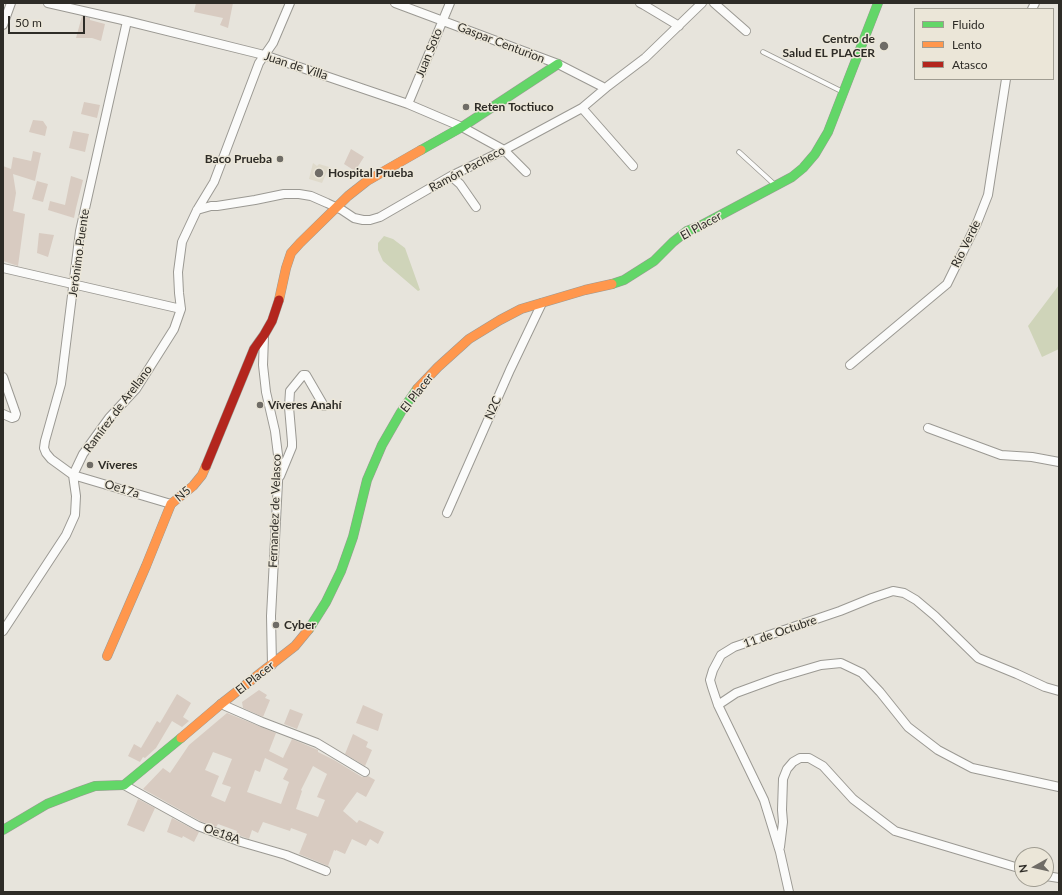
<!DOCTYPE html>
<html>
<head>
<meta charset="utf-8">
<style>
  body { margin:0 }
  #map { position:relative; width:1062px; height:895px; overflow:hidden; background:#e7e4dc; font-family:Lato,sans-serif }
  canvas { display:block }
  .frame { position:absolute; inset:0; border:4px solid #2e2c27; pointer-events:none }
  .legend { position:absolute; left:914px; top:8px; width:140px; height:72px; box-sizing:border-box; background:#ebe6d8; border:1px solid #9f9c91; margin:0; padding:5px 7px; list-style:none; font-size:12px; color:#2e2c27 }
  .legend li { display:flex; align-items:center; gap:8px; height:20px }
  .legend b { width:20px; border:1px solid #9f9c91 }
  .north { position:absolute; left:1014px; top:847px; width:40px; height:40px; box-sizing:border-box; background:#ebe6d8; border:1px solid #9f9c91; border-radius:50%; rotate:262deg; font-size:11px; font-weight:700; line-height:16px; text-align:center; color:#2e2c27 }
  .north::after { content:''; display:block; margin:auto; width:14px; height:18px; background:#6f6c66; clip-path:polygon(50% 0,100% 100%,50% 72%,0 100%) }
  .scale { position:absolute; left:8px; top:16px; width:77px; height:18px; box-sizing:border-box; border:2px solid #2e2c27; border-top:0; padding-left:5px; font-size:12px; line-height:14px; white-space:nowrap; color:#2e2c27; -webkit-text-stroke:3px #ebe6d8; paint-order:stroke }
</style>
</head>
<body>
<div id="map">
<canvas width="1062" height="895"></canvas>
<div class="frame"></div>
<ul class="legend">
<li><b style="height:5px;background:#63d668"></b>Fluido</li>
<li><b style="height:5px;background:#ff974d"></b>Lento</li>
<li><b style="height:5px;background:#b3261e"></b>Atasco</li>
</ul>
<div class="north">N</div>
<div class="scale">50 m</div>
</div>
<script>
const c = document.querySelector('canvas').getContext('2d');
c.lineJoin = 'round';
function paint(path, color) { c.fillStyle = color; c.fill(path, 'evenodd'); }
const toPath = rows => new Path2D(rows.map(r => 'M' + r).join(''));
function trace(path, color, width, dash) { c.strokeStyle = color; c.lineWidth = width; c.lineCap = dash ? 'butt' : 'round'; c.setLineDash(dash || []); c.stroke(path); }
function write(font, color, halo, rows, align = 'center') {
  c.font = font + ' Lato,sans-serif'; c.lineWidth = 3; c.setLineDash([]); c.textBaseline = 'middle'; c.strokeStyle = halo; c.fillStyle = color; for (const [text, x, y, turn = 0] of rows) {
    c.save(); c.translate(x, y); c.rotate((+turn || 0) * Math.PI / 180); c.textAlign = isNaN(turn) ? turn : align; if (halo) c.strokeText(text, 0, 0); c.fillText(text, 0, 0); c.restore();
  }
}
const built = toPath([
  [313,163,317,166,319,164,329,167,322,183,309,179]
]);
const green = toPath([
  [384,236,393,239,405,248,420,290,418,291,383,261,378,250,378,243],
  [1059,285,1059,349,1042,357,1028,326]
]);
const building = toPath([
  [196,3,233,3,228,28,220,25,223,18,194,12],
  [82,16,90,18,90,20,105,24,101,41,92,38,76,38],
  [84,102,100,105,97,118,81,114],
  [33,120,43,121,47,127,45,136,29,132],
  [73,131,89,134,85,152,69,148],
  [351,149,364,157,355,171,344,164],
  [33,151,41,153,35,181,13,174,16,193,13,211,25,214,18,266,3,261,3,166,11,169,13,157,31,161],
  [71,176,83,180,76,208,74,218,48,210,50,201,65,205],
  [37,181,48,184,43,202,32,199],
  [39,233,54,235,48,257,37,253],
  [259,690,267,695,265,698,270,700,263,717,243,708,242,702],
  [177,694,191,703,183,717,189,721,182,727,172,721,156,748,145,758,143,757,140,762,128,756,134,744,141,748,157,721,160,723],
  [363,705,383,714,378,731,356,723],
  [290,709,303,714,297,729,284,724],
  [227,713,276,733,269,751,283,758,292,739,318,750,318,752,334,760,362,777,365,777,368,776,375,780,366,797,357,792,343,811,357,823,359,820,384,832,378,844,370,839,366,846,352,839,345,854,336,850,336,851,334,850,328,866,299,854,307,834,291,828,290,831,263,822,258,833,252,830,249,839,236,834,237,831,218,824,216,827,200,821,143,789,163,768,170,773,189,745],
  [213,752,232,759,222,784,231,787,225,802,211,796,219,776,205,770],
  [265,758,288,769,283,779,289,782,281,804,247,792,255,770,260,772],
  [313,766,327,774,317,797,325,800,318,817,296,809,302,791,301,790],
  [353,734,368,742,366,747,372,750,365,766,345,754],
  [138,799,155,808,144,832,127,825],
  [172,818,199,832,194,842,183,836,182,838,167,832]
]);
const lane = toPath([
  [763,52,843,92],
  [739,152,774,184]
]);
const street = toPath([
  [48,3,127,21,264,55,408,104,462,127,504,150,526,172],
  [395,3,558,64,605,88],
  [640,3,644,5,679,26],
  [714,3,746,31],
  [1032,9,1035,3],
  [127,21,80,231,61,384,45,441,44,448,46,453,51,459,73,475,171,504],
  [3,25,11,3],
  [408,104,450,3],
  [582,108,633,166],
  [451,176,460,184,476,207],
  [197,210,211,206,217,206,255,200,284,194,299,194,311,196,327,203,342,210,354,218,363,220,370,220,380,217,451,176,504,150,582,108,608,86,645,58,702,3],
  [3,268,181,309],
  [264,336,263,365,266,392,275,431,279,463,271,616,272,665],
  [850,365,947,284,977,223,988,195,1006,79],
  [3,377,16,414,15,417,12,418,3,414],
  [928,428,1001,455,1032,457,1059,462],
  [280,476,292,447,292,442,289,407,290,391,303,375,306,375,324,406],
  [447,513,510,370,542,303],
  [3,631,66,535,75,515,76,496,73,475,83,454,109,418,136,389,174,329,181,309,179,293,178,272,182,242,197,210,214,182,259,63,273,43,290,3],
  [221,704,262,722,317,743,365,772],
  [718,705,736,693,777,678,821,665,841,663,862,673,880,692,908,727,938,750,972,768,1059,787],
  [124,785,198,826,241,842,286,855,326,871],
  [780,847,783,822,782,810,783,779,787,769,793,762,800,758,809,758,823,766,853,799,895,831,1022,869],
  [1046,876,1059,878],
  [789,892,780,852,764,800,718,705,712,687,710,680,713,670,721,655,734,647,840,611,872,598,893,591,904,593,916,600,935,616,978,658,1017,674,1045,687,1059,691]
]);
const fast = toPath([
  [421,150,462,127,558,64],
  [612,284,624,280,654,261,673,242,687,231,700,226,792,177,803,168,815,154,828,132,878,3],
  [309,629,326,602,341,571,353,537,367,480,382,445,401,412,417,389],
  [3,830,47,804,78,792,95,786,124,785,181,738]
]);
const slow = toPath([
  [279,300,286,268,291,253,300,243,348,196,367,181,421,150],
  [417,389,438,367,469,339,500,320,521,309,585,290,612,284],
  [107,656,146,566,171,504,193,486,202,475,206,466],
  [181,738,221,704,295,646,309,629]
]);
const jam = toPath([
  [206,466,254,349,264,335,272,321,279,300]
]);
const markers = [
  [884,46,5,"#6f6c66"],
  [466,107,4,"#6f6c66"],
  [280,159,4,"#6f6c66"],
  [319,173,5,"#6f6c66"],
  [260,405,4,"#6f6c66"],
  [90,465,4,"#6f6c66"],
  [276,625,4,"#6f6c66"]
];
const poiNames = [
  ["Centro de",875,39,"right"],
  ["Salud EL PLACER",875,53,"right"],
  ["Reten Toctiuco",474,107],
  ["Baco Prueba",272,159,"right"],
  ["Hospital Prueba",328,173],
  ["Víveres Anahí",268,405],
  ["Víveres",98,465],
  ["Cyber",284,625]
];
const streetNames = [
  ["Gaspar Centurion",501,43,21],
  ["Juan Soto",429,53,-68],
  ["Juan de Villa",296,66,18],
  ["Ramón Pacheco",467,169,-28],
  ["El Placer",701,226,-29],
  ["Río Verde",966,244,-64],
  ["Jerónimo Puente",79,253,-82],
  ["El Placer",417,393,-52],
  ["N2C",493,408,-66],
  ["Ramírez de Arellano",118,409,-53],
  ["Oe17a",122,489,17],
  ["N5",183,494,-40],
  ["Fernandez de Velasco",275,511,-88],
  ["11 de Octubre",780,632,-19],
  ["El Placer",255,678,-38],
  ["Oe18A",222,834,20]
];
paint(built, '#dfdacb');
paint(green, '#cfd4b9');
paint(building, '#d8cbc1');
trace(lane, '#9b9993', 5.5);
trace(street, '#9b9993', 10);
trace(fast, '#9b9993', 10);
trace(slow, '#9b9993', 10);
trace(jam, '#9b9993', 10);
trace(lane, '#fbfbfa', 4);
trace(street, '#fbfbfa', 8);
trace(fast, '#63d668', 9);
trace(slow, '#ff974d', 9);
trace(jam, '#b3261e', 9);
for (const [x, y, r, color] of markers) { const dot = new Path2D(); dot.arc(x, y, r, 0, 2 * Math.PI); c.fillStyle = color; c.fill(dot); trace(dot, '#ebe6d8', 1.5); }
write('bold 12px', '#2e2c27', '#ebe6d8', poiNames, 'left');
write('12px', '#2e2c27', '#ebe6d8', streetNames);
</script>
</body>
</html>
